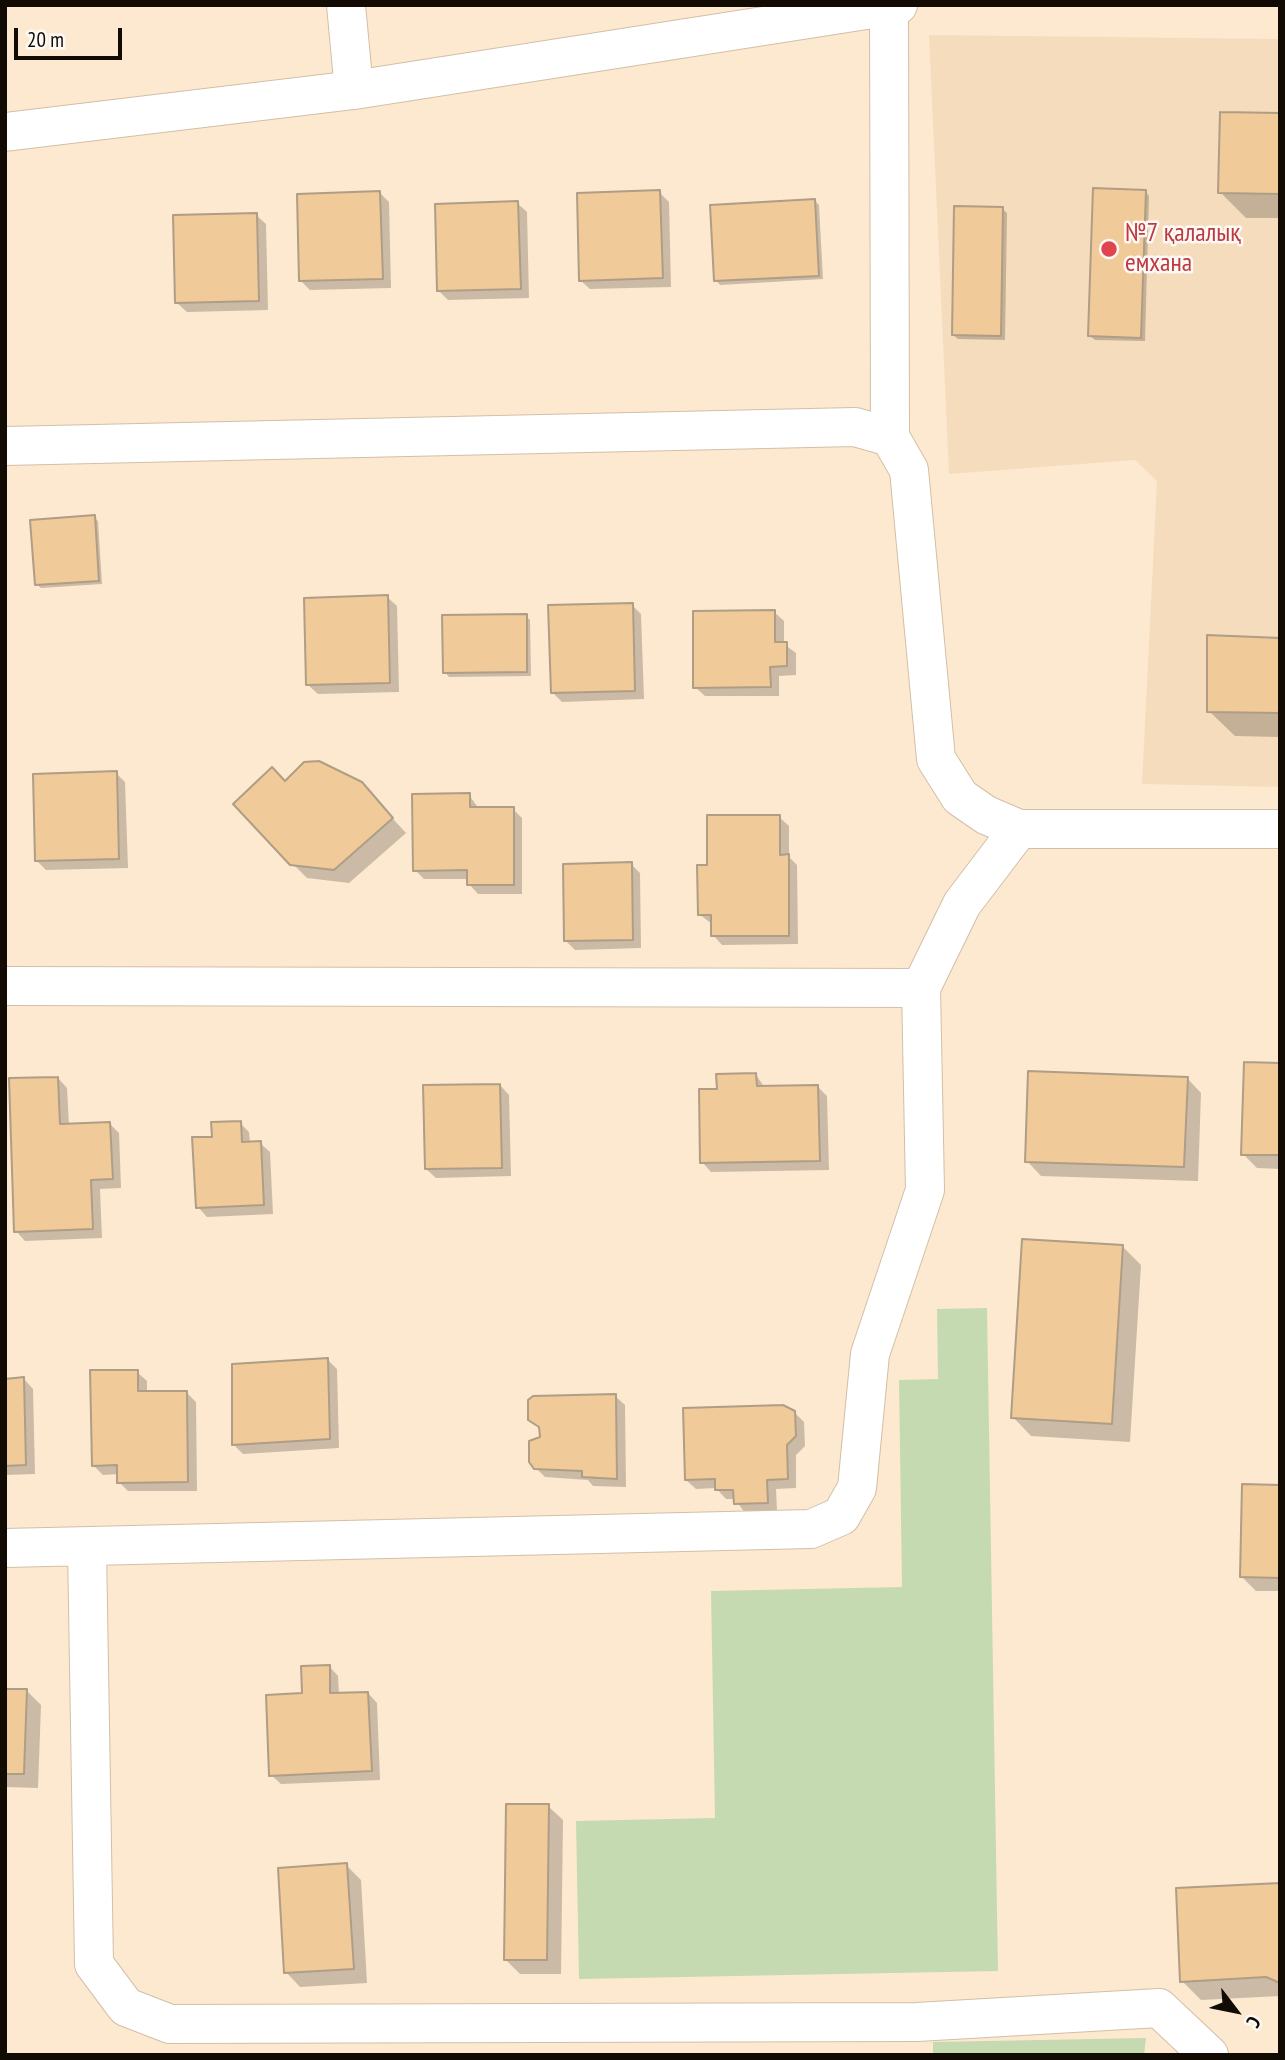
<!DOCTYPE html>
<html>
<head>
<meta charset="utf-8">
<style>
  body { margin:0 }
  #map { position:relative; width:1285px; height:2060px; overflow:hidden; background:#fde9d0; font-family:"PT Sans Narrow",sans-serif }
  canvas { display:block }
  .frame { position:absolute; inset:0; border:7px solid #120b04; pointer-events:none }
  .north { position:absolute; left:1201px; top:1976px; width:70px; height:70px; -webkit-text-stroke:5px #fdf9f4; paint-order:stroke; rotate:122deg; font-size:19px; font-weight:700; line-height:28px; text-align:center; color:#120b04 }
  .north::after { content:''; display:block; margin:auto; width:24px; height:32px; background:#120b04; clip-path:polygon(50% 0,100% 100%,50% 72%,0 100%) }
  .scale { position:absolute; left:14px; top:28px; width:108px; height:32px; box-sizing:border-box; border:4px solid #120b04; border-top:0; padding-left:9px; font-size:21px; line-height:24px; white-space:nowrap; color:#120b04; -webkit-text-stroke:5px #fdf9f4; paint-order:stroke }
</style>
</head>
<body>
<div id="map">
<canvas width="1285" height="2060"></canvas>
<div class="frame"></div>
<div class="north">С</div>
<div class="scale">20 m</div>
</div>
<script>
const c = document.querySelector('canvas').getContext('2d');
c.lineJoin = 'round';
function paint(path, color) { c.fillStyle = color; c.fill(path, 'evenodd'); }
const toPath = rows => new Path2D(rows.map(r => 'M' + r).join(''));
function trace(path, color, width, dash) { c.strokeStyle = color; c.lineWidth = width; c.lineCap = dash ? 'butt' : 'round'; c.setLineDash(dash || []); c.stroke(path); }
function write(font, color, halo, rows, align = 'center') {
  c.font = font + ' "PT Sans Narrow",sans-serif'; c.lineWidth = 5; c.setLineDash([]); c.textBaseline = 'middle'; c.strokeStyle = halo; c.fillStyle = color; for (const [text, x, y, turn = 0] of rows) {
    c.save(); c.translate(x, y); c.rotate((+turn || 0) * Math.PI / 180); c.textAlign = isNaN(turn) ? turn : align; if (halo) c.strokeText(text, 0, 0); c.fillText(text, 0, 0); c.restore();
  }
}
const built = toPath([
  [929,35,1280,39,1280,787,1142,784,1157,481,1135,460,949,474]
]);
const green = toPath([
  [987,1308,998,1971,579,1979,576,1821,715,1818,711,1591,902,1587,899,1380,938,1379,937,1309],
  [1146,2038,1144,2055,933,2055,933,2042]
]);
const shadow = toPath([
  [1280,115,1280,218,1246,218,1220,192],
  [1145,191,1149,196,1145,341,1095,340,1090,336],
  [659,192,669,202,671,287,590,289,580,280],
  [380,193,389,202,391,288,310,290,301,281],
  [815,201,819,205,823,279,720,285,716,280],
  [517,203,527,212,529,298,448,300,438,290],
  [1002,209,1007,213,1005,340,958,339,953,335],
  [256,215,266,224,268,310,187,312,177,303],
  [94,517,98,521,102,584,41,588,36,584],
  [387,597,397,606,399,692,318,694,308,685],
  [632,605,641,614,644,699,562,702,553,693],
  [774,612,784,621,784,644,796,653,796,675,779,676,779,696,705,696,695,687],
  [526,616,530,620,531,676,449,677,445,672],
  [1280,639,1280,737,1235,736,1209,711],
  [116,773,125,782,128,868,46,870,37,861],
  [286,783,370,794,406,833,349,883,307,878,292,863],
  [469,795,479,809,513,809,522,818,522,894,478,894,469,884,469,879,424,879,415,870],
  [779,817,789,826,789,857,797,865,798,944,722,945,713,935,712,924,699,914],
  [631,864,640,873,641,948,575,950,565,940],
  [1280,1065,1280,1169,1257,1168,1243,1154],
  [756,1075,765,1088,818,1087,827,1096,829,1170,711,1172,702,1162],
  [58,1078,67,1088,69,1125,110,1124,119,1133,121,1188,100,1189,102,1238,25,1241,16,1231],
  [1187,1078,1201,1093,1198,1181,1041,1176,1027,1161],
  [500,1085,509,1095,511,1176,436,1178,426,1169],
  [240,1123,249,1132,250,1143,260,1143,270,1152,273,1214,207,1217,198,1207,214,1138],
  [1123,1247,1141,1265,1130,1442,1031,1436,1013,1417],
  [328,1360,337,1369,339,1448,243,1454,233,1444],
  [137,1372,147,1381,147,1393,186,1392,196,1402,197,1491,128,1491,119,1482,119,1474,103,1475,93,1465],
  [24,1379,33,1389,35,1474,5,1475,5,1380],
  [615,1396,625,1405,626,1487,593,1486,588,1480,545,1477,535,1467,541,1430,529,1419],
  [794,1412,804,1422,805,1446,796,1455,796,1488,776,1489,777,1511,745,1513,735,1499,726,1499,716,1488,696,1489,686,1480],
  [1280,1487,1280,1591,1256,1591,1241,1576],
  [329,1666,338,1676,339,1694,368,1693,377,1703,380,1780,281,1784,271,1775,304,1695],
  [5,1690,27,1691,41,1705,38,1788,5,1787],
  [548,1806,563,1820,561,1974,520,1974,506,1960],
  [346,1865,361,1880,367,1983,300,1987,286,1972],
  [1280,1884,1280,1996,1201,2000,1182,1981]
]);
const building = toPath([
  [1220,112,1280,113,1280,194,1218,193,1220,112],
  [1093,188,1146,190,1141,338,1088,336,1093,188],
  [660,190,663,278,579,281,577,193,660,190],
  [380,191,383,279,299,281,297,194,380,191],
  [815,199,819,276,714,281,710,205,815,199],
  [518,201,521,289,437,291,435,204,518,201],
  [954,206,1003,207,1001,336,952,335,954,206],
  [257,213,259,301,175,303,173,215,257,213],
  [95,515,99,581,35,585,30,520,95,515],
  [388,595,390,683,306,685,304,598,388,595],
  [633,603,635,691,551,693,548,605,633,603],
  [775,610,775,642,787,642,787,666,770,667,771,687,693,688,693,611,775,610],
  [527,614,527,672,443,673,442,615,527,614],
  [1207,635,1280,638,1280,713,1207,712,1207,635],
  [319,761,362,782,393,818,334,870,290,865,233,804,272,767,285,781,304,762,319,761],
  [117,771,119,859,35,861,33,774,117,771],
  [470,793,470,807,514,807,514,885,467,885,467,870,413,871,412,794,470,793],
  [707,815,780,815,780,855,789,854,789,936,711,936,711,915,698,915,697,865,707,865,707,815],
  [632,862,633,940,564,941,563,864,632,862],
  [1244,1062,1280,1063,1280,1155,1241,1155,1244,1062],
  [1028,1071,1188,1077,1184,1167,1025,1162,1028,1071],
  [756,1073,757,1086,818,1085,820,1161,700,1163,699,1089,717,1089,716,1074,756,1073],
  [58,1077,60,1124,110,1122,113,1179,91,1180,93,1229,14,1232,9,1078,58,1077],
  [500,1084,502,1168,425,1169,423,1085,500,1084],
  [241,1121,242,1142,261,1141,264,1205,196,1208,192,1137,212,1137,211,1122,241,1121],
  [1022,1239,1123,1245,1112,1424,1011,1418,1022,1239],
  [328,1358,330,1439,232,1445,232,1364,328,1358],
  [90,1370,138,1370,138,1391,187,1391,188,1482,117,1483,117,1465,92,1466,90,1370],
  [24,1377,26,1465,5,1466,5,1379,24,1377],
  [616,1394,617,1479,582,1477,582,1471,534,1469,529,1462,529,1441,540,1437,539,1427,528,1420,528,1400,533,1396,616,1394],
  [783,1405,795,1411,796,1436,787,1445,788,1479,767,1480,768,1503,734,1504,733,1490,715,1490,715,1479,685,1480,683,1408,783,1405],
  [1242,1484,1280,1485,1280,1578,1240,1577,1242,1484],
  [330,1665,330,1693,368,1692,372,1771,269,1776,266,1695,302,1693,301,1666,330,1665],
  [5,1689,27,1689,24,1774,5,1774,5,1689],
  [506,1804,549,1804,547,1960,504,1960,506,1804],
  [347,1863,354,1969,284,1973,278,1868,347,1863],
  [1280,1883,1280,1983,1266,1977,1180,1982,1176,1888,1280,1883]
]);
const minor = toPath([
  [346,5,354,90],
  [889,7,890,437],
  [5,132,354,90,898,5],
  [5,446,855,427,890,437,909,470,936,759,960,797,986,815,1019,829],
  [5,986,921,988],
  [87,1547,94,1964,126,2007,170,2024,917,2022,1159,2008,1209,2055],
  [5,1548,811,1529,841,1516,857,1488,870,1354,925,1190,921,988,962,904,1019,829,1280,829]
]);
const markers = [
  [1109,249,9,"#e0444e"]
];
const healthNames = [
  ["№7 қалалық",1125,234],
  ["емхана",1125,264]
];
paint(built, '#f5dcbd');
paint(green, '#c6dab1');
paint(shadow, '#0003');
paint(building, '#f0ca99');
trace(building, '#af9d85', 2);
trace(minor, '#d2bfa7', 40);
trace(minor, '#fff', 38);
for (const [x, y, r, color] of markers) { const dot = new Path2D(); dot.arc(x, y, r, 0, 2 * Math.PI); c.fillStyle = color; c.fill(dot); trace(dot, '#fdf9f4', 2.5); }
write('26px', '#be3a42', '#fdf9f4', healthNames, 'left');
</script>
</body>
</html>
